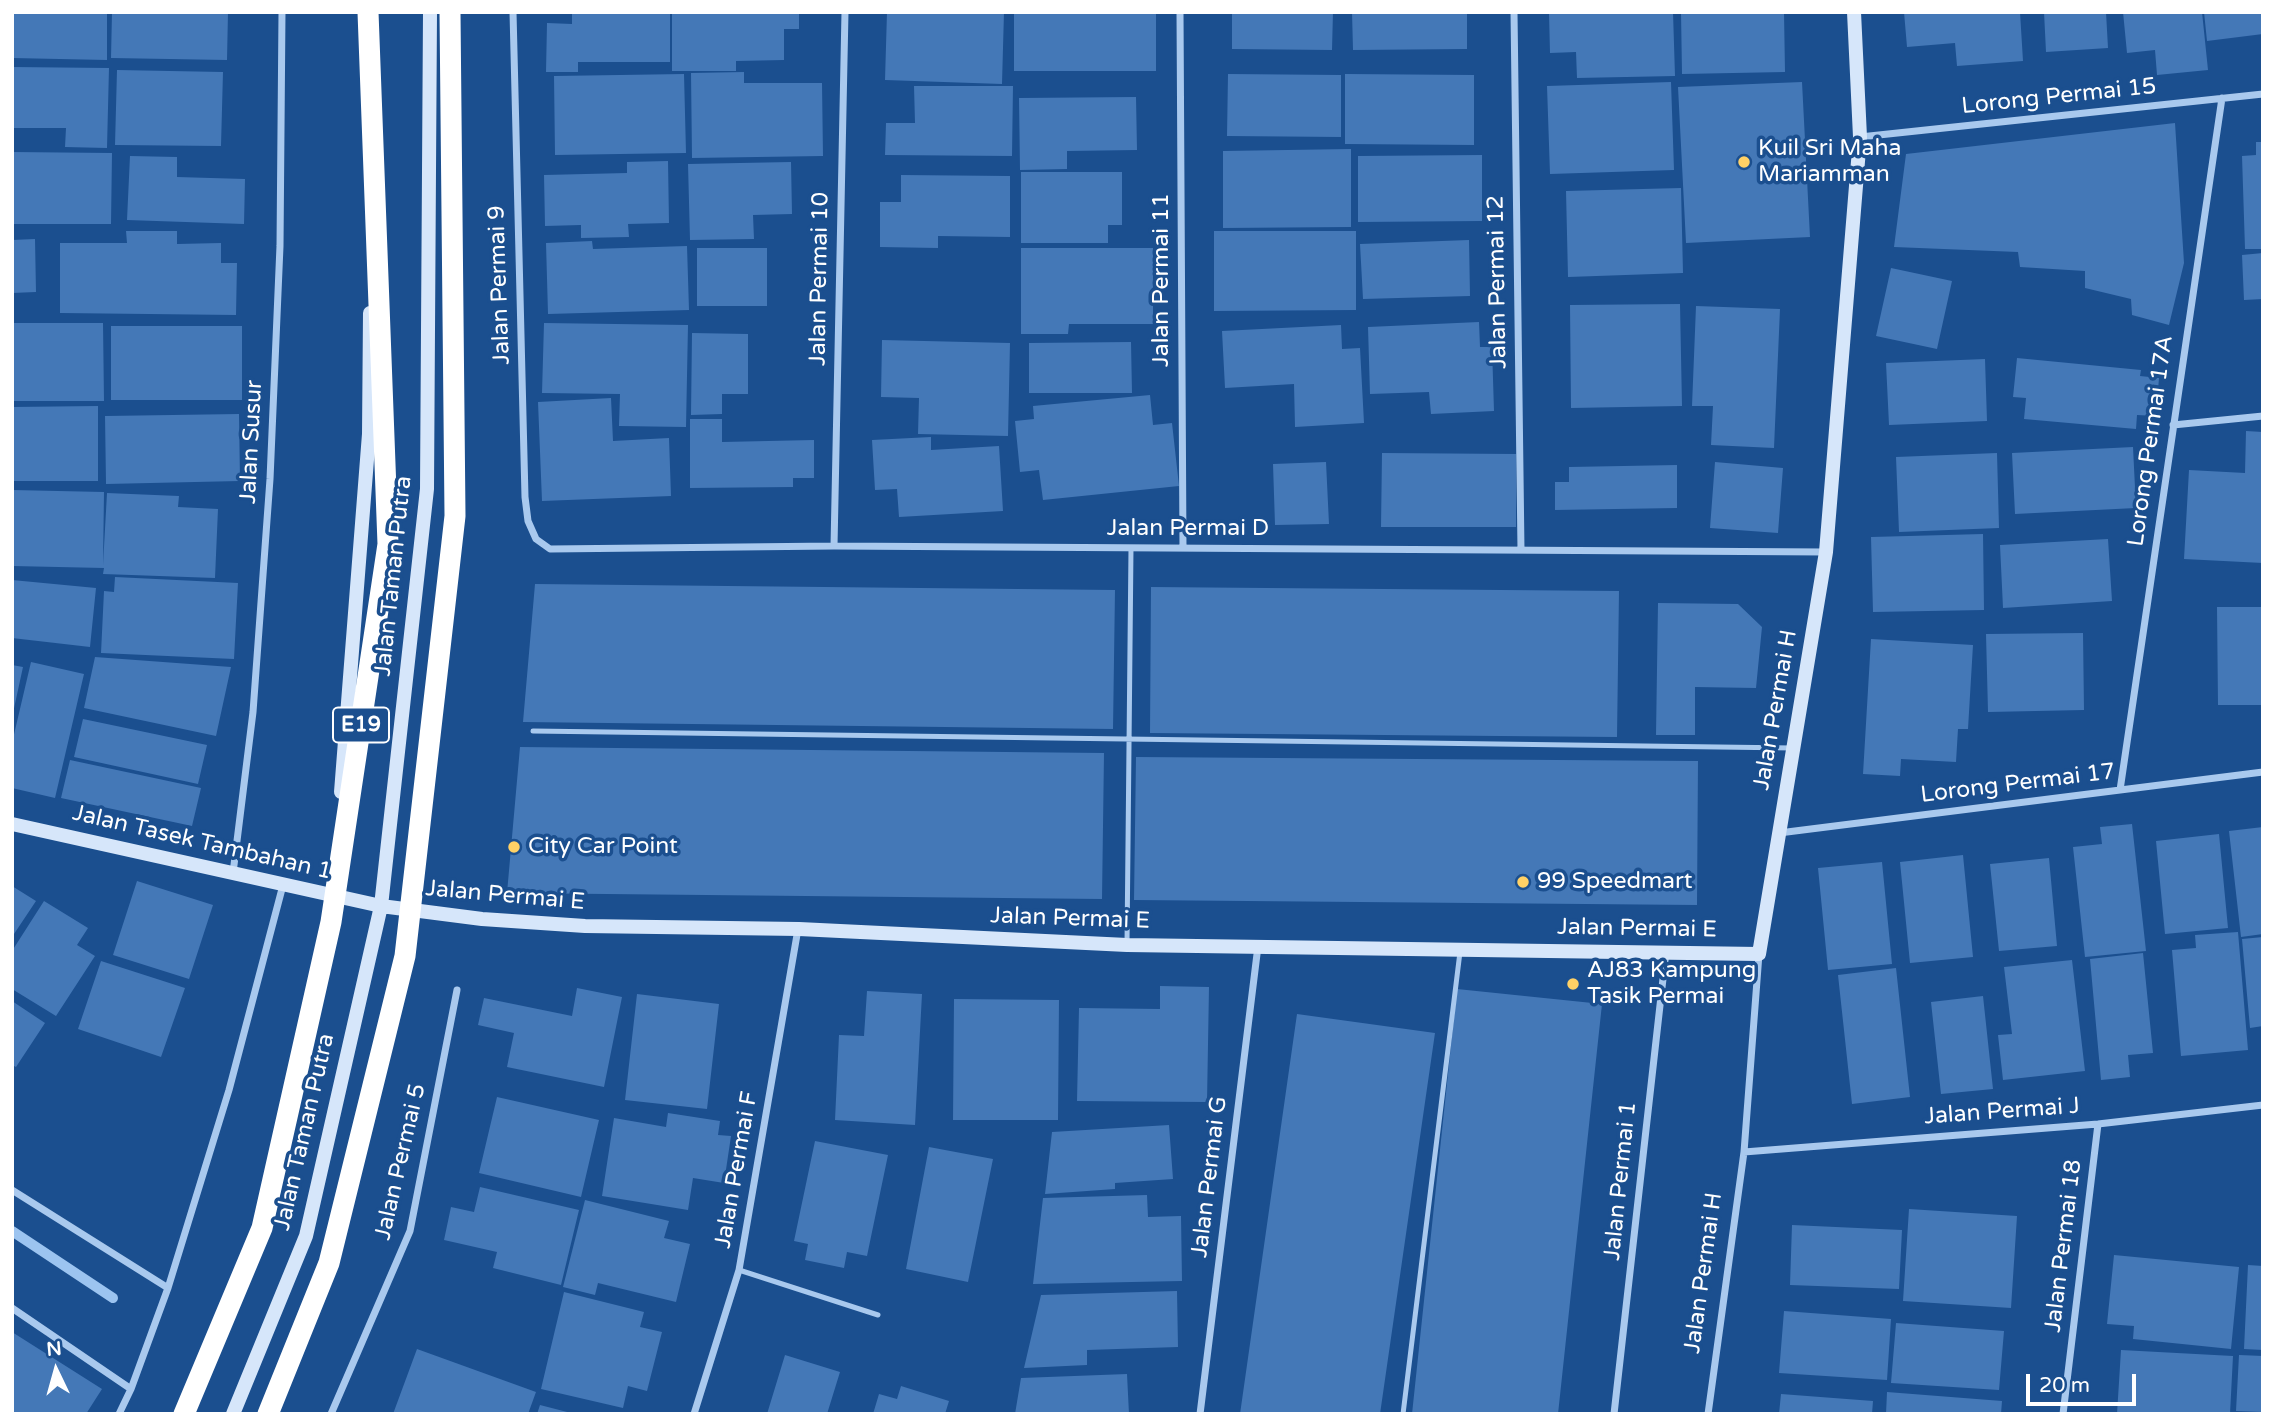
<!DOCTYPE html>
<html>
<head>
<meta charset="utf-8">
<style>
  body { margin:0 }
  #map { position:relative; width:2275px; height:1426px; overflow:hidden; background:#1b4f8f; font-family:"Varela Round",sans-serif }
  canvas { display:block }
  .frame { position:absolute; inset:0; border:14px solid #fff; pointer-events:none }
  .north { position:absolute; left:21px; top:1335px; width:70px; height:70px; -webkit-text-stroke:5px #1b4f8f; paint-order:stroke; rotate:355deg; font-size:19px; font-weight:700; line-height:28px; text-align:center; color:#fff }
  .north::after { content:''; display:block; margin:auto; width:24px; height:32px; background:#fff; clip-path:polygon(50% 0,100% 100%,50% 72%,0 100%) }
  .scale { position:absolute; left:2026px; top:1374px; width:110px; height:32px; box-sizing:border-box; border:4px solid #fff; border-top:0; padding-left:9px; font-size:21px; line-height:24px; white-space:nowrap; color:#fff; -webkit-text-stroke:5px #1b4f8f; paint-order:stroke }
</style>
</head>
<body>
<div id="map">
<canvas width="2275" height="1426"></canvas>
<div class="frame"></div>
<div class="north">N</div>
<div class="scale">20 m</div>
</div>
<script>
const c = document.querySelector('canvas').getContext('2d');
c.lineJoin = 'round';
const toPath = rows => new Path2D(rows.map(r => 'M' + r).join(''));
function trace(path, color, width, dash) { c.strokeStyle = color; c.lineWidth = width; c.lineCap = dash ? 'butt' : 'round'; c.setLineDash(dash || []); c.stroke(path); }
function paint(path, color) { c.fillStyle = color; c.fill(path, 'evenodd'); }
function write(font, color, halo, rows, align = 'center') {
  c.font = font + ' "Varela Round",sans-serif'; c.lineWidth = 7; c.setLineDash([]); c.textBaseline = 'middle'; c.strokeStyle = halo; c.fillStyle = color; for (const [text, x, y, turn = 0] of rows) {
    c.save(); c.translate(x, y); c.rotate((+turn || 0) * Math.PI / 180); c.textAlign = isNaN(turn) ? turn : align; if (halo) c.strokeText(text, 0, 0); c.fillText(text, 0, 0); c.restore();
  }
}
const stream = toPath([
  [12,1231,113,1298]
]);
const building = toPath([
  [12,12,107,12,107,60,12,58],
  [112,12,228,12,227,60,111,58],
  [572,12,670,12,670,62,578,62,578,72,546,72,547,23,572,24],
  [672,12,799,12,799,29,784,29,784,60,736,61,736,71,672,71],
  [887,12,1004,12,1002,84,885,80],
  [1014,12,1156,12,1156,71,1014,71],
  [1232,12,1333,12,1332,50,1232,49],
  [1352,12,1467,12,1467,49,1353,50],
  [1549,12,1673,12,1675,76,1577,78,1576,52,1550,53],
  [1681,12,1784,12,1785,72,1682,74],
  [1904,12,2020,12,2023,61,1957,66,1955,43,1907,47],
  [2044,12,2106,12,2108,48,2046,52],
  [2123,12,2202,12,2208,70,2157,75,2155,50,2127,53],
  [2204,12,2263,12,2263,34,2207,41],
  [12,67,109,68,107,148,65,147,66,128,12,128],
  [117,70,223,72,221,146,115,145],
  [744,72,744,83,822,83,823,156,692,158,691,73],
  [684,74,686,153,555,155,554,76],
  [1228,74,1341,75,1341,137,1227,136],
  [1345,74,1474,75,1474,145,1345,144],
  [1671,82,1674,170,1550,174,1547,86],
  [1802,82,1810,237,1686,243,1678,87],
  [914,86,1013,86,1012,156,885,155,886,123,915,123],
  [1136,97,1137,150,1067,151,1067,169,1020,170,1019,98],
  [2175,123,2184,263,2169,325,2132,315,2131,299,2085,288,2085,271,2020,267,2018,252,1894,247,1906,154],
  [2256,142,2263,142,2263,249,2245,249,2242,156,2256,155],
  [1351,149,1351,227,1223,228,1223,151],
  [12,152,112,153,111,224,12,224],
  [1482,155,1482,221,1358,222,1358,156],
  [130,156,177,157,177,177,245,179,244,224,127,220],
  [668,161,669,223,628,224,629,237,581,238,581,225,545,226,544,175,627,173,627,162],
  [791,162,792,214,753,215,754,239,690,240,688,164],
  [1021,172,1122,172,1122,225,1108,225,1108,243,1021,243],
  [901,175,1010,176,1010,237,938,236,938,248,880,247,880,202,901,202],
  [1681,188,1683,273,1568,277,1566,191],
  [126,231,177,231,177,244,221,243,221,263,237,263,236,315,60,313,60,243,127,243],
  [1214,231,1356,231,1356,310,1214,311],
  [35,239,36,292,12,293,12,240],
  [1469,240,1470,296,1363,299,1360,244],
  [592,241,593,249,687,246,689,310,548,314,546,243],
  [697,248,767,248,767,306,697,306],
  [1021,248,1153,248,1153,324,1069,324,1068,334,1021,334],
  [2263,253,2263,299,2244,300,2242,255],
  [1891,268,1952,281,1937,349,1876,336],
  [1680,304,1682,406,1571,408,1570,305],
  [1696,306,1780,309,1774,448,1711,445,1713,406,1692,406],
  [1479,322,1480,347,1492,347,1494,411,1431,414,1429,392,1370,394,1368,327],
  [12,323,103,323,104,401,12,401],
  [544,323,688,325,686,427,619,426,620,394,542,393],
  [1341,325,1342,349,1360,348,1364,423,1295,427,1294,384,1225,388,1222,331],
  [111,326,242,326,242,400,111,400],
  [692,333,748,334,748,394,722,394,722,414,691,415],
  [882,340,1010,343,1008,436,918,434,919,398,881,397],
  [1131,342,1132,393,1029,393,1029,343],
  [2017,358,2141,370,2140,376,2159,378,2156,416,2137,415,2136,429,2024,419,2026,398,2013,397],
  [1985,359,1987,421,1889,425,1886,363],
  [1150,395,1153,425,1172,423,1179,486,1043,500,1039,470,1020,472,1015,421,1034,419,1033,406],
  [611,398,613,441,669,438,671,496,542,501,538,402],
  [98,406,98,481,12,481,12,407],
  [239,414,240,481,106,484,105,416],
  [690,419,722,419,722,442,814,440,814,478,793,478,793,487,690,488],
  [2246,431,2263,432,2263,563,2184,559,2189,470,2245,473],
  [931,437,931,450,999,446,1003,511,899,517,897,489,875,490,872,440],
  [2133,447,2136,508,2015,514,2012,453],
  [1382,453,1516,454,1516,527,1381,527],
  [1997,453,1999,528,1899,532,1896,457],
  [1326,462,1329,524,1275,525,1273,464],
  [1715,462,1783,468,1778,533,1710,528],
  [1677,465,1677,508,1555,510,1555,482,1569,482,1569,467],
  [12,490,104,492,103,565,107,493,179,496,178,507,218,509,215,578,103,574,104,568,12,566],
  [1983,534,1984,610,1873,612,1871,537],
  [2108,539,2112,601,2003,608,2000,545],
  [115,577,238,583,234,659,101,653,104,591,114,592],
  [12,580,96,588,90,647,12,638],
  [535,584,1115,590,1113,729,523,722],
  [1151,587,1619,591,1617,737,1150,733],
  [1658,603,1738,604,1762,627,1756,688,1695,687,1695,735,1656,735],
  [2217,607,2263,607,2263,705,2218,705],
  [2083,633,2084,710,1988,712,1986,634],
  [1871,639,1973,645,1968,729,1958,729,1956,762,1901,759,1900,776,1863,774],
  [95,657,231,667,216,736,84,708],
  [31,662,84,674,55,798,12,788,12,743],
  [12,665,23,667,13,713,12,713],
  [83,719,207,745,198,784,74,757],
  [520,747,1104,753,1102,899,507,893],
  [1136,757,1698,761,1697,905,1134,900],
  [70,760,201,788,192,826,61,798],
  [2132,824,2146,951,2085,957,2073,847,2102,844,2100,827],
  [2263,827,2263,934,2241,937,2229,831],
  [2219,834,2228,928,2165,934,2156,841],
  [1963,855,1973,957,1910,963,1900,862],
  [2049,858,2057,946,1999,951,1990,864],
  [1882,862,1892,964,1828,970,1818,868],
  [137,881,213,905,189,979,113,955],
  [12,886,36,901,12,937],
  [44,901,88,928,77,945,95,956,56,1016,12,989,12,951],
  [2238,932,2248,1050,2181,1056,2172,950,2196,948,2195,935],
  [2263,937,2263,1026,2250,1028,2242,939],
  [2143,953,2153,1053,2128,1055,2130,1077,2101,1080,2090,959],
  [2072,960,2085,1071,2003,1080,1998,1035,2012,1034,2004,967],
  [101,961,185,988,161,1057,78,1029],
  [1896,968,1910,1097,1852,1104,1838,975],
  [1160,986,1209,987,1207,1102,1077,1101,1079,1008,1160,1009],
  [577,988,622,997,604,1087,507,1067,514,1033,478,1025,484,998,572,1016],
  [1457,989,1602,1004,1558,1414,1412,1414],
  [867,991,922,994,915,1125,835,1120,839,1035,864,1036],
  [637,994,719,1004,707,1109,625,1100],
  [1983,996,1993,1089,1941,1094,1931,1002],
  [954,999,1059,1000,1058,1120,953,1120],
  [12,1001,45,1023,16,1067,12,1065],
  [1297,1014,1435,1033,1380,1414,1240,1414],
  [497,1097,599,1120,581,1197,479,1173],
  [668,1113,720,1121,718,1135,731,1136,724,1183,693,1178,688,1210,602,1196,614,1118,666,1127],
  [1169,1125,1173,1179,1115,1183,1115,1189,1045,1194,1052,1132],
  [815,1141,888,1155,867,1256,847,1252,844,1268,805,1260,808,1244,794,1241],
  [929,1147,993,1159,968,1282,906,1269],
  [480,1187,579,1210,561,1285,493,1268,497,1252,444,1240,451,1207,474,1212],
  [1147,1195,1148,1217,1181,1216,1182,1281,1033,1284,1043,1198],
  [585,1200,669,1221,664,1238,690,1244,676,1302,598,1283,595,1295,563,1287],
  [1909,1209,2017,1216,2011,1308,1903,1301],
  [1792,1225,1902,1230,1899,1289,1790,1285],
  [2114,1255,2239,1267,2231,1349,2133,1339,2134,1326,2107,1324],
  [2248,1265,2263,1266,2263,1350,2244,1349],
  [1177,1291,1178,1347,1087,1350,1087,1365,1024,1368,1041,1295],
  [564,1292,644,1312,640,1327,662,1332,647,1391,628,1386,623,1408,541,1389],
  [1784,1311,1891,1319,1887,1380,1779,1373],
  [1896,1323,2004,1331,1999,1390,1891,1383],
  [12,1332,102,1389,86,1414,12,1414],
  [417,1349,536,1392,528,1414,393,1414],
  [2121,1350,2233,1356,2230,1414,2117,1414],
  [785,1355,840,1372,827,1414,767,1414],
  [2239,1355,2263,1356,2263,1412,2236,1411],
  [1127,1374,1129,1414,1015,1414,1021,1378],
  [901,1386,949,1401,945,1414,873,1414,879,1394,897,1399],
  [1887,1392,2002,1401,2001,1414,1886,1414],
  [1781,1394,1873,1401,1872,1414,1779,1414],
  [540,1405,571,1413,570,1414,537,1414]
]);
const lane = toPath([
  [533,731,1793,748],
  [1127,943,1131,548],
  [739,1270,878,1315],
  [1403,1414,1460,952]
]);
const street = toPath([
  [513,12,525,497,528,521,536,539,550,549,834,546,1825,552],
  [1180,12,1183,548],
  [1514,12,1521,550],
  [1860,137,2263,94],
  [2173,425,2263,416],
  [834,546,845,12],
  [2120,790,2222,98],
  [1779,833,2263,772],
  [233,873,253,712,270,479,280,246,282,12],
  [1744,1152,2098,1124,2263,1105],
  [12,1190,168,1288],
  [12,1308,131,1389],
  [119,1414,131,1389,168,1288,229,1090,283,885],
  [331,1414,410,1231,457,990],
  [694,1414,739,1270,798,929],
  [1200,1414,1258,946],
  [1614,1414,1666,952],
  [1708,1414,1744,1152,1759,954],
  [2063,1414,2098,1124]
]);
const secondary = toPath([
  [341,792,369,434,370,313],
  [12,824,381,906,482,919,585,926,799,929,1127,945,1759,954,1826,552,1860,137,1854,12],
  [233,1414,306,1236,381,906,427,489,430,12]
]);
const highwayBridge = toPath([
  [184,1414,262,1228,331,922,388,544,368,12],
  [268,1414,329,1263,405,956,455,516,450,12]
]);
const markers = [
  [1744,162,7,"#ffd166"],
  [514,847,7,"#ffd166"],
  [1523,882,7,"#ffd166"],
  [1573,984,7,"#ffd166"]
];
const shields = [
  [361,725,56]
];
const shieldNames = [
  ["E19",361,725]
];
const streetNames = [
  ["Lorong Permai 15",2059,97,-6],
  ["Jalan Permai 10",820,279,-89],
  ["Jalan Permai 11",1162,280,-90],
  ["Jalan Permai 12",1498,282,-91],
  ["Jalan Permai 9",500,285,-92],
  ["Lorong Permai 17A",2151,441,-82],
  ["Jalan Susur",252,442,-87],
  ["Jalan Permai D",1188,529],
  ["Jalan Taman Putra",394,576,-84],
  ["Jalan Permai H",1776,710,-80],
  ["Lorong Permai 17",2018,784,-7],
  ["Jalan Tasek Tambahan 1",202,843,13],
  ["Jalan Permai E",505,896,5],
  ["Jalan Permai E",1070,919,2],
  ["Jalan Permai E",1637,929,1],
  ["Jalan Permai J",2002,1112,-4],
  ["Jalan Taman Putra",305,1132,-77],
  ["Jalan Permai 5",401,1162,-77],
  ["Jalan Permai F",737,1170,-80],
  ["Jalan Permai G",1210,1177,-83],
  ["Jalan Permai 1",1621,1181,-84],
  ["Jalan Permai 18",2064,1246,-83],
  ["Jalan Permai H",1704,1273,-82]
];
const poiNames = [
  ["Kuil Sri Maha",1758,149],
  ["Mariamman",1758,175],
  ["City Car Point",528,847],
  ["99 Speedmart",1537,882],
  ["AJ83 Kampung",1587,971],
  ["Tasik Permai",1587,997]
];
trace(stream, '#9cc4f0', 10);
paint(building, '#4478b7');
trace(lane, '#a9c9ee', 5);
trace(street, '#a9c9ee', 7);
trace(secondary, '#d6e6fa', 14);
trace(highwayBridge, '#fff', 21);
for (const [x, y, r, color] of markers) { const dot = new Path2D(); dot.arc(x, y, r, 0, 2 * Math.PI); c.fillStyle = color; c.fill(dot); trace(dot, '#1b4f8f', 2.5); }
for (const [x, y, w] of shields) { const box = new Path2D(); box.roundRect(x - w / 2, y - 17.5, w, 35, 5); c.fillStyle = '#1b4f8f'; c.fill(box); trace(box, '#fff', 2); }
write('bold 21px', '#fff', null, shieldNames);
write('23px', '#fff', '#1b4f8f', streetNames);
write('23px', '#fff', '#1b4f8f', poiNames, 'left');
</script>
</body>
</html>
